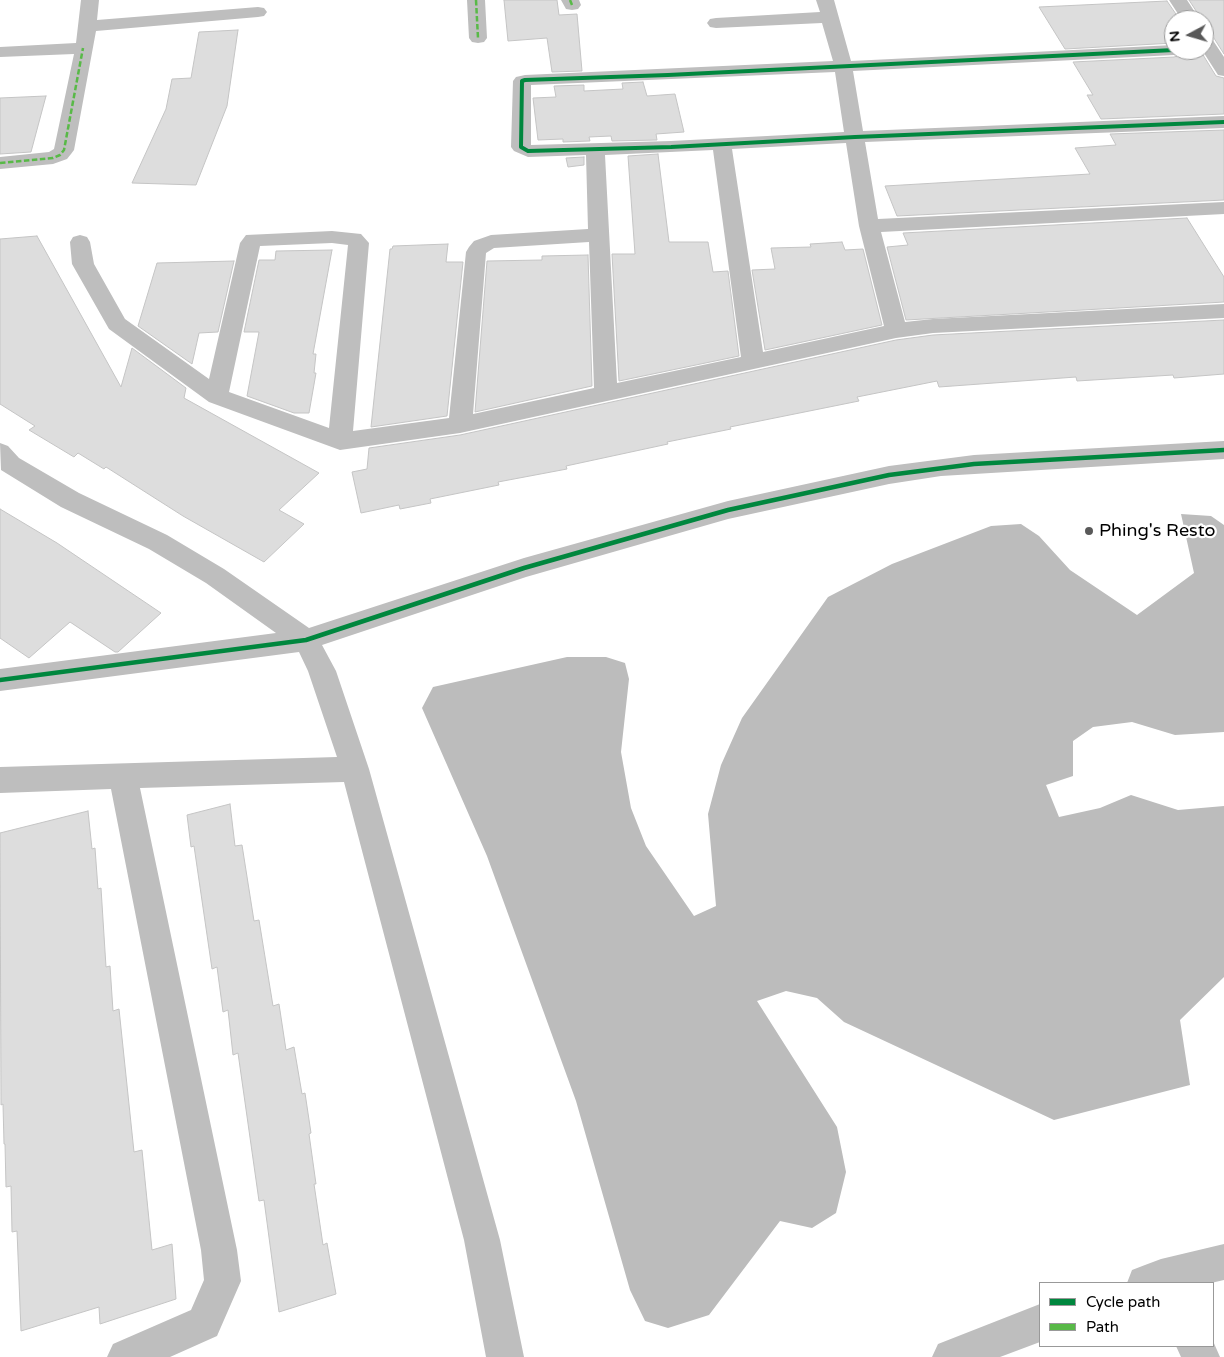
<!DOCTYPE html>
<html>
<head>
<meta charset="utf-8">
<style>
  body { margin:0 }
  #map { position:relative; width:1224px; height:1357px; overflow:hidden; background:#fff; font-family:"Varela Round",sans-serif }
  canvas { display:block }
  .legend { position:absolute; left:1039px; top:1282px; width:175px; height:65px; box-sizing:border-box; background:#fff; border:1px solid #999; margin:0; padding:6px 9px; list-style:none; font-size:15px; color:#000 }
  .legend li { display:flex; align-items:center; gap:10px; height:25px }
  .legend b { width:25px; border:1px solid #999 }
  .north { position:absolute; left:1164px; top:10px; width:50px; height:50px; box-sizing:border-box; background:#fff; border:1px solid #999; border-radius:50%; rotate:264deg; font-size:14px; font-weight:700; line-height:20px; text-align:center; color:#000 }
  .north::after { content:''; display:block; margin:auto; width:18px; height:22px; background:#595959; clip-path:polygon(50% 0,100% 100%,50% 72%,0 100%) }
</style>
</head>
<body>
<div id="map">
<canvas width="1224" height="1357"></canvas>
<ul class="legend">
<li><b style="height:6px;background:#00873e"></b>Cycle path</li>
<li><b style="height:6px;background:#58b947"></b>Path</li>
</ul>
<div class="north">N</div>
</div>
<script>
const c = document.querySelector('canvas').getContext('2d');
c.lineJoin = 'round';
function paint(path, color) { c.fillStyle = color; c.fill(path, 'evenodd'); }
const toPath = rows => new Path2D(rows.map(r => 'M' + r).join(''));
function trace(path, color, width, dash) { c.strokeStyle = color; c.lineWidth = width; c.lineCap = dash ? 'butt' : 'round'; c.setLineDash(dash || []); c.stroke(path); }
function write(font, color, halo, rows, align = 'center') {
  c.font = font + ' "Varela Round",sans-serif'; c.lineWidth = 4.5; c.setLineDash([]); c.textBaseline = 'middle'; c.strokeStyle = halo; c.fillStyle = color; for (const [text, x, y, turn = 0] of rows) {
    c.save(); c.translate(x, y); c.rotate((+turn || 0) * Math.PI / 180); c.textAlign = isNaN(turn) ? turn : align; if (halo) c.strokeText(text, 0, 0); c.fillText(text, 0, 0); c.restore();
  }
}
const water = toPath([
  [1181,514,1211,516,1224,525,1224,732,1175,735,1132,722,1093,727,1073,741,1073,776,1046,785,1059,817,1100,808,1131,795,1178,810,1224,806,1224,977,1180,1020,1190,1085,1054,1120,844,1022,817,998,786,991,757,1001,837,1127,846,1172,836,1213,812,1228,780,1221,709,1315,668,1328,645,1321,630,1290,576,1101,487,856,422,708,433,687,567,657,606,657,625,663,629,679,621,752,631,808,646,846,694,916,716,906,708,814,721,765,742,718,828,597,892,564,991,526,1021,524,1039,536,1070,570,1137,615,1194,573]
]);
const building = toPath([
  [504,0,557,0,559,15,577,14,582,71,552,72,547,38,508,41,504,0],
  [1189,0,1224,0,1224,54,1212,35,1204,33,1204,20,1202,20,1189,0],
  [1167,1,1180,20,1174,20,1174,43,1065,49,1039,7,1167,1],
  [238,30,227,106,196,185,132,183,166,109,172,79,191,78,199,32,238,30],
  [1185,50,1200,50,1216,76,1224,78,1224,114,1101,119,1087,95,1093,95,1073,62,1174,57,1182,55,1185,50],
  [643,82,647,96,675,94,684,132,656,134,657,140,612,141,611,136,589,137,590,141,563,142,563,139,538,140,533,98,556,97,554,86,584,85,584,91,623,89,622,83,643,82],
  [46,96,31,152,0,154,0,98,46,96],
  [1224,130,1224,200,897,216,885,186,1090,174,1075,148,1116,145,1110,134,1224,130],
  [658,154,669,242,708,242,713,272,728,271,739,356,619,381,612,254,635,254,628,156,658,154],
  [584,157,584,165,568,167,566,158,584,157],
  [1187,218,1224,277,1224,302,906,320,887,247,908,245,903,233,1187,218],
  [37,236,121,387,132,348,186,388,184,398,319,473,279,510,304,524,264,562,183,516,106,467,104,469,78,453,74,457,29,430,35,426,0,404,0,239,37,236],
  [842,242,845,250,863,249,882,325,765,350,752,270,775,269,771,248,811,247,810,244,842,242],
  [448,244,446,262,463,262,447,416,371,427,390,249,392,249,393,246,448,244],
  [332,250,313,354,316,354,314,373,316,373,309,413,294,413,247,396,259,332,244,332,259,260,275,260,276,251,332,250],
  [588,255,592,386,475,412,487,261,542,260,542,256,588,255],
  [234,261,218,332,199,333,192,364,138,326,157,263,234,261],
  [1224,320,1224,374,1174,378,1173,375,1077,381,1076,377,939,387,937,381,857,397,859,401,730,427,731,429,667,442,668,444,566,466,567,469,498,482,499,485,430,499,431,503,400,509,399,505,361,513,352,472,367,469,369,448,460,435,896,340,933,335,1224,320],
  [0,509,57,543,161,613,118,652,115,652,70,622,29,658,0,638,0,509],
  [230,804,235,846,242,845,254,921,259,920,273,1006,279,1004,286,1050,294,1047,302,1094,305,1093,311,1133,309,1134,316,1184,314,1184,323,1245,327,1243,336,1294,279,1312,264,1200,259,1201,238,1053,233,1055,228,1010,223,1012,217,967,212,969,194,846,191,847,187,815,230,804],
  [88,811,92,849,95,848,98,889,101,888,106,967,110,966,113,1011,119,1009,134,1152,142,1150,152,1250,172,1244,176,1299,100,1324,99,1307,21,1331,17,1231,12,1232,11,1186,6,1187,5,1144,4,1144,3,1104,1,1105,0,833,88,811]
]);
const minor = toPath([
  [81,0,99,0,97,20,258,7,264,8,267,12,264,16,258,17,96,31,74,150,71,154,67,159,53,164,0,169,0,157,49,152,54,149,74,54,0,57,0,47,76,43,81,0],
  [467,0,485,0,487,38,484,42,478,43,472,42,469,38,467,0],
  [561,0,579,0,581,5,578,9,572,10,566,9,561,0],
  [816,0,834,0,851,61,1174,45,1174,50,1183,50,1180,54,1174,55,853,71,863,131,1224,116,1224,128,865,142,878,219,1224,202,1224,214,881,232,905,322,933,319,1224,304,1224,318,933,333,896,338,460,433,340,450,209,402,109,329,72,264,70,242,73,237,80,235,87,237,90,242,94,264,125,319,209,379,240,243,246,235,332,231,361,234,369,243,353,431,449,418,466,252,469,247,474,241,491,235,588,229,586,155,528,157,514,151,511,147,513,81,516,77,525,75,833,61,822,23,716,28,710,27,707,23,710,19,716,18,820,12,816,0],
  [835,72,844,132,671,141,531,145,531,85,835,72],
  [846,143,859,226,884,326,763,352,732,149,846,143],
  [713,150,741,357,617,383,605,155,713,150],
  [589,242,594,388,473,414,486,253,494,248,589,242],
  [332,243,348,245,329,428,229,392,260,246,332,243],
  [1169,0,1187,0,1200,20,1182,20,1169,0],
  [1204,35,1210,36,1224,57,1224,76,1218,75,1202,50,1204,50,1204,35],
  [1224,441,1224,459,941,476,889,484,728,519,526,577,322,645,336,671,369,769,500,1240,524,1357,486,1357,464,1240,344,782,140,788,237,1250,241,1281,217,1336,170,1357,107,1357,113,1344,191,1310,204,1280,201,1250,111,789,0,793,0,767,337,757,308,671,299,652,0,691,0,669,276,633,206,583,149,549,61,507,1,470,0,443,8,446,19,458,79,493,167,535,224,569,309,628,524,558,728,501,889,466,974,455,1224,441],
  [1224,1244,1224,1280,1211,1283,1127,1283,1132,1270,1145,1265,1161,1259,1224,1244],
  [1040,1304,1040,1342,1000,1357,932,1357,938,1344,1040,1304],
  [1213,1341,1220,1357,1181,1357,1176,1346,1213,1346,1213,1341]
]);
const quiet = toPath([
  [476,0,478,38],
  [570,0,572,5],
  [0,163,53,158,60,155,64,150,83,48]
]);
const cyclewayFar1 = toPath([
  [1174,50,668,75,525,80,522,81,521,147,528,151,671,147,855,137,1224,122]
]);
const cycleway = toPath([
  [0,680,306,640,524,568,728,510,889,475,974,464,1224,450]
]);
const markers = [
  [1089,531,5,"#595959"]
];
const poiNames = [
  ["Phing's Resto",1099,531]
];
paint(water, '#bcbcbc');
paint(building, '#ddd');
trace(building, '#c5c5c5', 1);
paint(minor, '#bebebe');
trace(quiet, '#58b947', 2.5, [5.5, 2.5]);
trace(cyclewayFar1, '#00873e', 4);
trace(cycleway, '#00873e', 4.5);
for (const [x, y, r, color] of markers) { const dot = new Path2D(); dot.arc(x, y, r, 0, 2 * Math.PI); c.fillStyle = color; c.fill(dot); trace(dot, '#fff', 2); }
write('18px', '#000', '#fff', poiNames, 'left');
</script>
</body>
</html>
